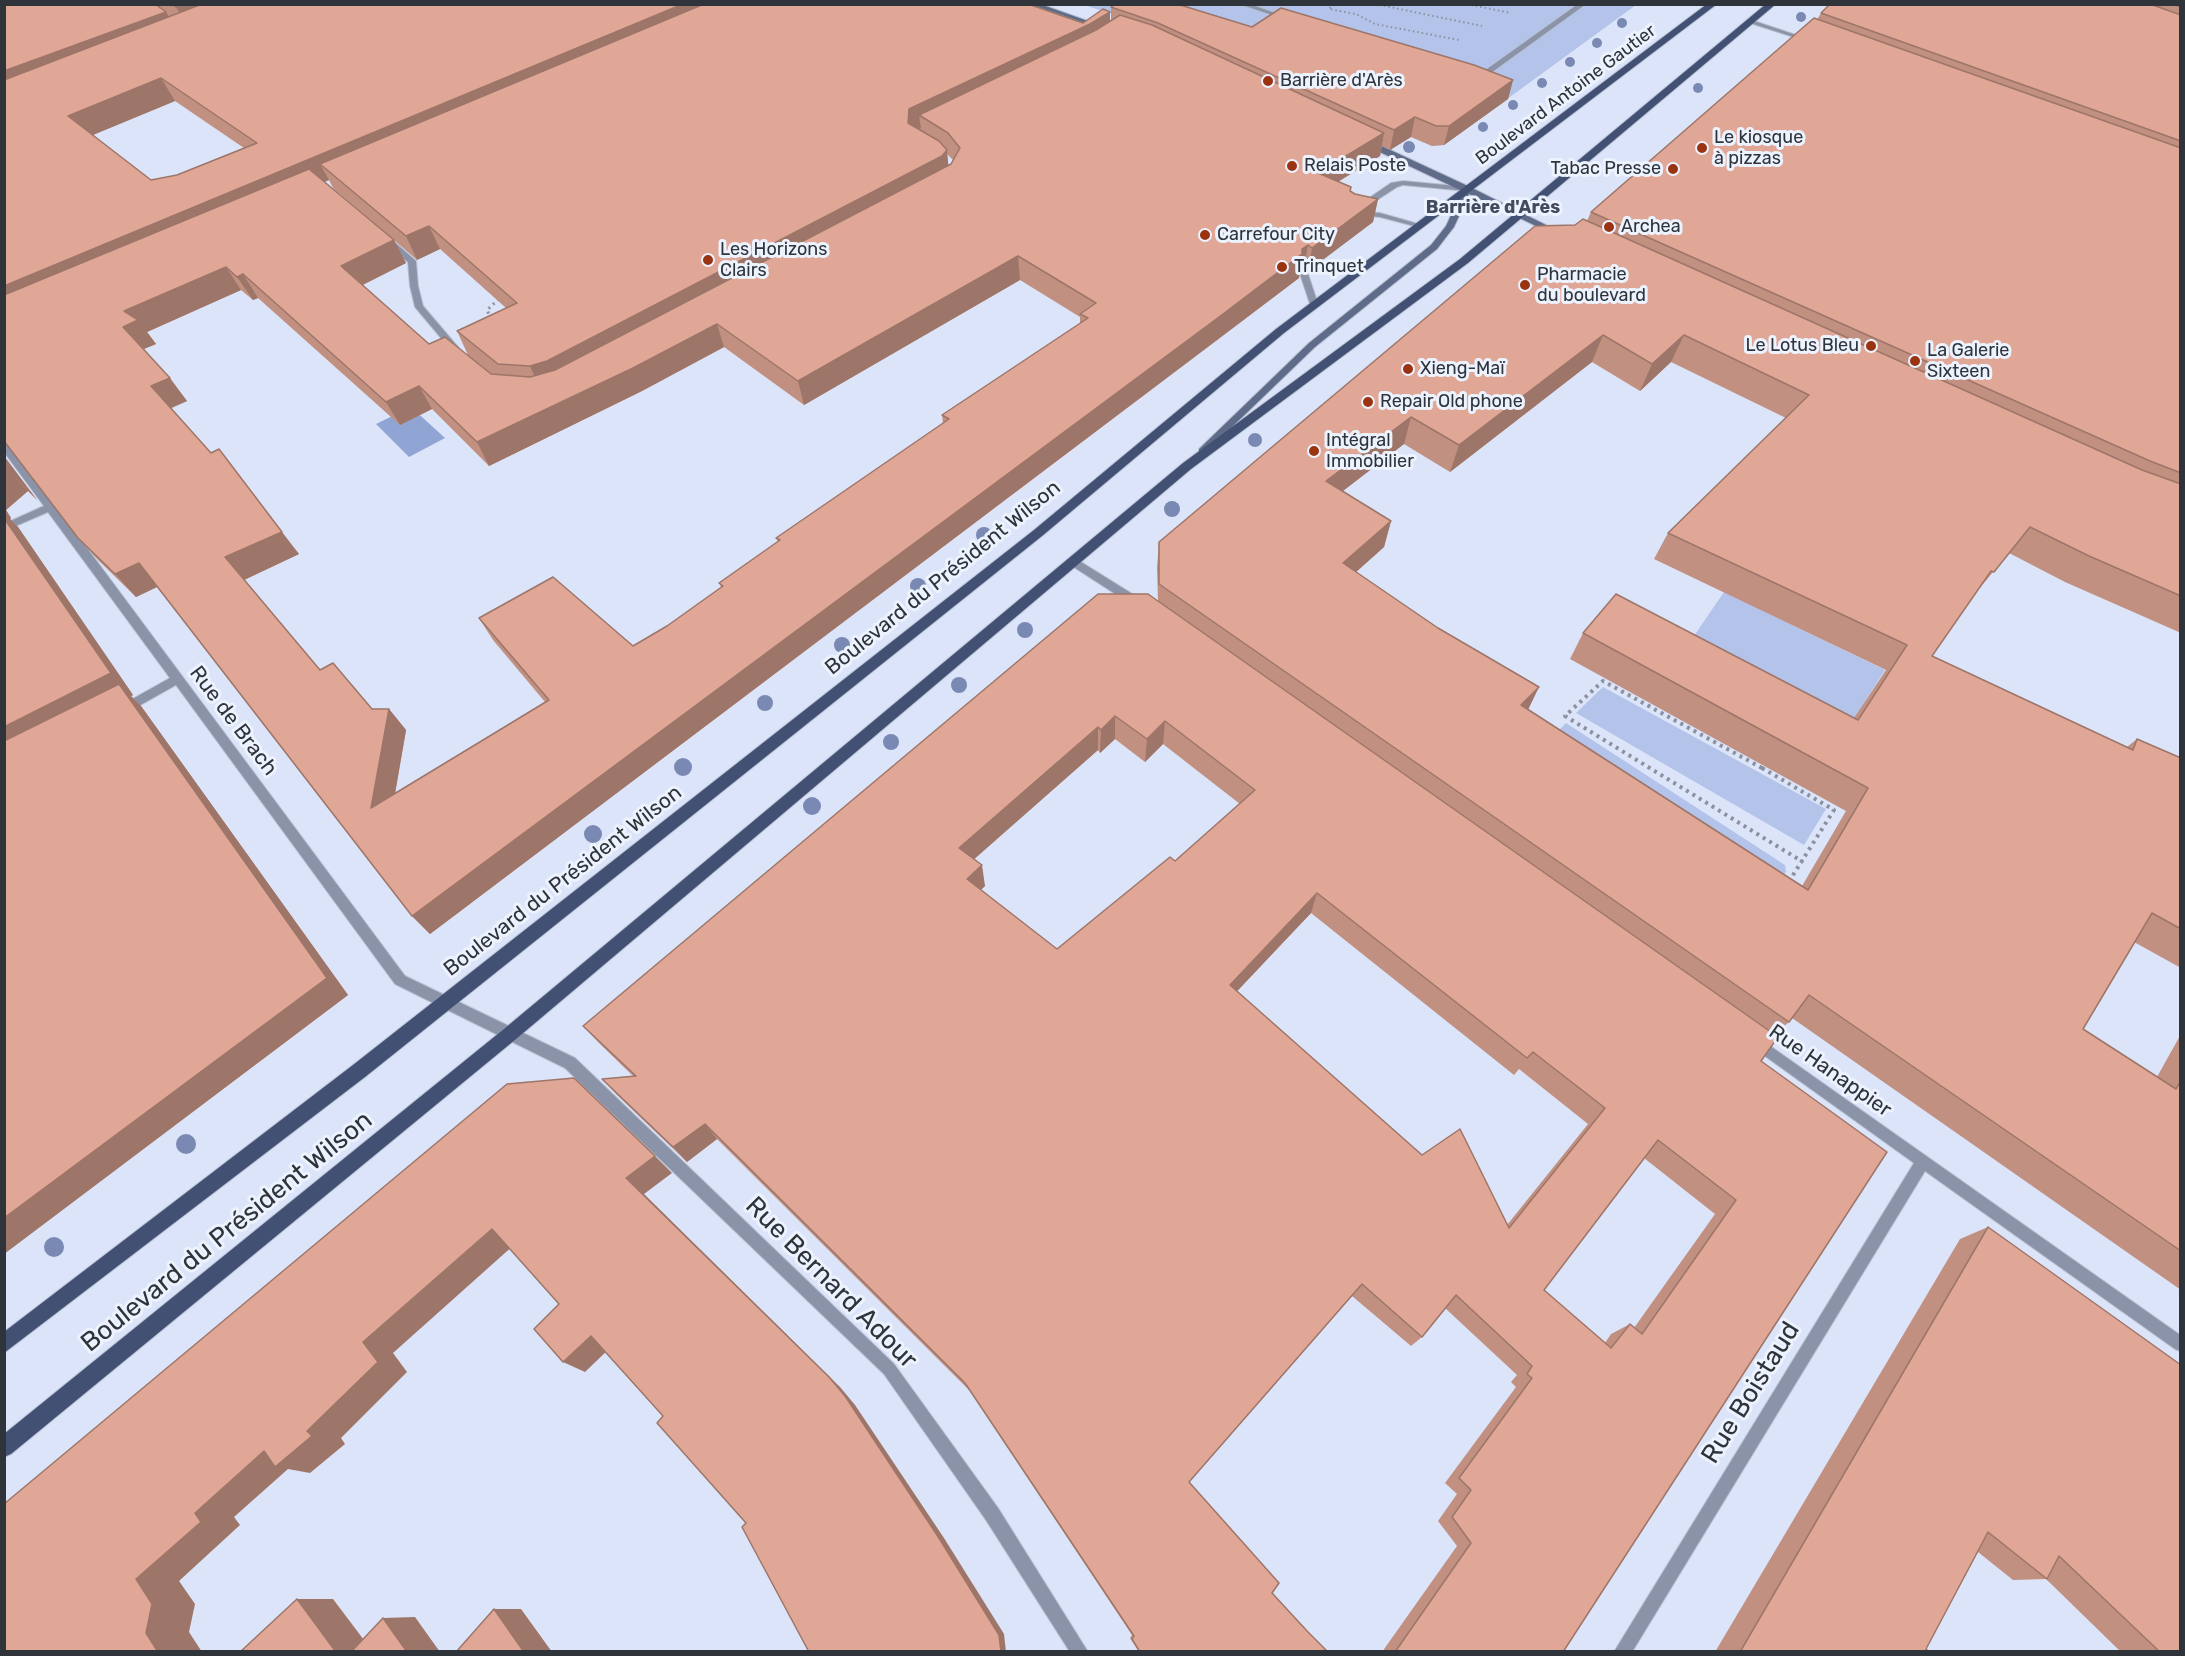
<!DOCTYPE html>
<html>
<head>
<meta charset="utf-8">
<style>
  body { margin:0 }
  #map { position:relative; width:2185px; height:1656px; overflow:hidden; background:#dce4f9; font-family:Rubik,sans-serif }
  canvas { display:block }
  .frame { position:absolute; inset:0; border:6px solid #2f333a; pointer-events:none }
</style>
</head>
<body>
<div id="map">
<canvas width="2185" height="1656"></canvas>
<div class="frame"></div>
</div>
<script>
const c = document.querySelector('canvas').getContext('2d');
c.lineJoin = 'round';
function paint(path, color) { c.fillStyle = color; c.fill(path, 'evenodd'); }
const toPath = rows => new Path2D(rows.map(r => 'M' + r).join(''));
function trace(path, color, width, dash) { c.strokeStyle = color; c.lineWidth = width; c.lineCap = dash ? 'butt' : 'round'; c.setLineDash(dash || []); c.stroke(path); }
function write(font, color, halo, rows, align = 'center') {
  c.font = font + ' Rubik,sans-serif'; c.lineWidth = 6; c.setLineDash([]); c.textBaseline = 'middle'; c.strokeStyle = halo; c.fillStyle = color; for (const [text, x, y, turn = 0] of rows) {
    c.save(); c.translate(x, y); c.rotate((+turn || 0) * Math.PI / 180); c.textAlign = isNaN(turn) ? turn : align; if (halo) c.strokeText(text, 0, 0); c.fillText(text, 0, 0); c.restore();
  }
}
const green = toPath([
  [1084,5,1636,5,1444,145,1432,146,1194,40],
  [1724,592,1885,670,1841,739,1681,655],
  [1603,687,1826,809,1804,845,1576,713],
  [1566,723,1785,865,1786,872,1764,897,1540,749]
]);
const water = toPath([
  [411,407,445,438,409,457,376,424]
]);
const pathFar2 = toPath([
  [1334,4,1329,9,1356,14,1375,24,1459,40],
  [1375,4,1482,26],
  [1467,4,1511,13]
]);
const pathFar1 = toPath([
  [491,319,487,310,501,297]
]);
const path = toPath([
  [1762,768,1603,681,1565,716,1803,862],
  [1762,768,1834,810,1788,883]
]);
const lane = toPath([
  [1239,4,1250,4,1289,18,1284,19,1239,4],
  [1578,4,1586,4,1484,78,1471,75,1475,73,1480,74,1578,4],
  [1403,181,1467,187,1471,189,1467,191,1403,185,1397,187,1363,209,1356,207,1391,183,1403,181],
  [1355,211,1380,213,1422,225,1418,227,1380,217,1358,215,1355,215,1355,211],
  [385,239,391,239,416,261,418,286,423,306,458,347,458,351,452,351,415,307,410,286,408,262,385,243,385,239],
  [1304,271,1308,274,1318,304,1317,306,1310,304,1300,274,1304,271]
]);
const street = toPath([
  [1750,21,1754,21,1811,40,1806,41,1750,23,1750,21],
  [4,442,7,443,55,505,405,976,575,1058,894,1364,998,1508,1088,1652,1070,1652,986,1520,884,1374,565,1068,395,984,176,685,128,712,120,712,118,709,120,706,170,678,48,512,4,531,4,524,44,506,4,452,4,442],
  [1073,557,1142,600,1143,603,1142,606,1134,606,1069,564,1068,561,1073,557],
  [1756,1036,2180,1335,2180,1351,2175,1349,1925,1171,1632,1652,1614,1652,1914,1163,1751,1046,1749,1042,1751,1038,1756,1036]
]);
const secondary = toPath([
  [1029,4,1040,4,1102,26,1097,27,1029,4],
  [1365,141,1371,141,1470,187,1562,233,1555,235,1469,194,1454,227,1437,249,1315,347,1205,453,1199,453,1199,449,1309,343,1431,245,1446,226,1462,191,1365,145,1365,141]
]);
const primary = toPath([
  [1707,4,1717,4,1284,333,1042,536,365,1077,4,1353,4,1332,353,1065,1034,530,1276,329,1707,4],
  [1766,4,1776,4,1468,263,1191,469,516,1039,11,1454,4,1457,4,1434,504,1029,1183,463,1460,259,1766,4]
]);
const trees = [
  [1801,17,5],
  [1622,23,5],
  [1597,43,5],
  [1570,62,5],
  [1542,83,5],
  [1698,88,5],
  [1513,105,5],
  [1483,127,5],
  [1409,147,6],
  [1255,440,7],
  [1172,509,8],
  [984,535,8],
  [918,586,8],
  [1025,630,8],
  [842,645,8],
  [959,685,8],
  [765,703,8],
  [891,742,8],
  [683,767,9],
  [812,806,9],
  [593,834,9],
  [186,1144,10],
  [54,1247,10]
];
const wall = toPath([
  [4,4,1028,4,1083,23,1110,12,1110,21,1111,21,1111,7,1252,27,1513,80,1508,99,1444,145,1432,146,1411,137,1390,150,1382,146,1380,156,1338,182,1355,194,1378,199,1373,222,1308,271,1304,269,1300,271,1299,278,1216,341,430,934,412,916,157,587,136,597,99,561,78,538],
  [175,101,244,148,177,175,151,180,93,135],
  [947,154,953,160,951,164,948,165],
  [329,180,333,188,387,234,324,182],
  [394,240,417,260,440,249,506,308,457,331,468,355,429,344,363,285,406,263],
  [1020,280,1080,317,1080,324,942,415,943,424,776,538,778,542,719,583,721,587,667,626,633,646,479,618,493,640,545,702,395,794,406,730,389,709,372,709,320,670,244,580,299,554,171,408,187,401,144,349,156,344,147,332,241,290,253,300,258,298,400,425,432,409,489,466,642,391,724,347,804,405],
  [1830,4,2181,4,2181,633,2065,582,2009,553,1973,596,1932,656,2127,747,2137,739,2181,758,2181,968,2134,942,2083,1029,2157,1077,2181,1034,2181,1290,1792,1018,1789,1022,1775,1034,1761,1061,1887,1152,1563,1652,1382,1652,1457,1546,1438,1521,1457,1494,1445,1483,1516,1387,1511,1382,1517,1375,1445,1308,1422,1337,1411,1346,1352,1296,1189,1482,1272,1593,1308,1632,1328,1652,1139,1652,1130,1638,1132,1635,970,1391,717,1139,687,1162,617,1095,602,1079,633,1076,599,1043,583,1026,1158,601,1157,568,1159,542,1575,225,1587,221,1591,212,1817,20,1821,13],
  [1592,362,1640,391,1671,362,1786,418,1668,533,1654,559,1886,670,1854,718,1583,633,1570,659,1846,811,1802,886,1528,709,1356,572,1384,547,1391,521,1342,491,1404,444,1450,472],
  [1115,739,1145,762,1163,744,1240,804,1175,861,1057,949,981,890,985,886,974,859,1098,750,1100,753],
  [1311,913,1514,1075,1519,1069,1588,1124,1507,1225,1422,1155,1237,991],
  [1644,1158,1715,1214,1634,1328,1630,1324,1611,1334,1605,1343,1544,1290],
  [4,456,37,500,28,491,6,510,11,518,10,519,18,527,133,695,131,696,141,706,348,995,4,1254],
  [1988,1227,2181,1652,2121,1652,2046,1579,2013,1580,1978,1552,1926,1649,1929,1652,1715,1652,1960,1239]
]);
const shadedWall = toPath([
  [183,4,254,4,189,29,176,7],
  [683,4,741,4,320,164,329,180,4,318,4,286],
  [166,12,179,34,4,100,4,71],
  [1110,12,1110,34,919,115,921,128,912,132,908,123,909,109],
  [161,78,175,101,83,139,68,116],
  [1513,80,1508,99,1444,145,1449,126],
  [1415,117,1411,137,1390,150,1394,130],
  [1384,133,1380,156,1314,196,1318,173],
  [947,150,949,173,541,390,530,366],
  [1378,199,1373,222,1308,271,1312,248],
  [429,226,440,249,417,260,406,236],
  [394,240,406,263,354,289,341,266],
  [1308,245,1304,269,1300,271,1299,278,430,934,412,916],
  [1018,256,1020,280,804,405,798,381],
  [226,267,241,290,147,332,156,344,141,350,123,327,124,311],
  [243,274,258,298,253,300,237,277],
  [717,324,724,347,642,391,489,466,477,442],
  [1603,335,1592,362,1450,472,1459,445],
  [1684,335,1671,362,1640,391,1652,364],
  [170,378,187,401,169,409,151,386],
  [419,386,432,409,400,425,386,402],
  [1411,417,1404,444,1321,508,1326,481],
  [4,456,37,500,15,477,4,463],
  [6,468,28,491,6,510,11,518,10,519,18,527,133,695,131,696,141,706,348,995,4,1254,4,469],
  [1391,521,1384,547,1337,589,1343,563],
  [282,532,299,554,244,580,225,557],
  [139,563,159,586,136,597,115,574],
  [1539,687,1527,712,1521,705],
  [389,709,406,730,389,828,371,808],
  [1115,716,1115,739,1100,753,1101,730],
  [1165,721,1163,744,1145,762,1147,739],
  [1098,727,1098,750,963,869,959,848],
  [982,865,985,886,970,899,967,879],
  [1317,893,1311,913,1226,1003,1230,985],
  [705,1124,717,1139,687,1162,673,1147],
  [655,1156,672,1173,644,1194,840,1387,855,1405,944,1538,1004,1634,1006,1652,1001,1652,626,1178],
  [492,1229,515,1244,393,1353,407,1372,341,1438,345,1444,310,1473,288,1469,234,1517,240,1525,179,1581,195,1604,189,1632,202,1652,158,1652,146,1633,136,1579,195,1513,264,1451,307,1431,363,1342],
  [591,1336,611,1347,585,1372,563,1362],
  [297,1599,333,1599,373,1652,336,1652],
  [494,1609,521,1609,552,1652,524,1652],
  [415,1617,440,1652,407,1652,383,1618]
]);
const building = toPath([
  [4,4,155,4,166,12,4,71,4,4],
  [172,4,183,4,176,7,172,4],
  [202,4,683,4,4,286,4,80,202,4],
  [161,78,257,143,177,175,151,180,68,116,161,78],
  [704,4,1028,4,1083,23,1103,9,1110,12,1090,24,909,109,908,123,939,141,947,150,942,156,547,361,530,366,498,364,457,331,517,303,429,226,406,236,320,164,704,4],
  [1115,4,1177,4,1252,27,1281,8,1474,65,1513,80,1449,126,1436,126,1415,117,1394,130,1158,23,1111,7,1115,4],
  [1830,4,2150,4,2181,15,2181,141,1821,13,1830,4],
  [2172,4,2181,4,2181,7,2172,4],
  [1120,15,1152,25,1384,133,1318,173,1351,187,1350,191,1355,194,1378,199,1312,248,1308,245,1302,249,1302,254,1219,317,412,916,139,563,115,574,78,538,4,441,4,295,309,169,394,240,341,266,429,344,445,337,491,374,530,377,555,370,951,164,960,148,948,133,919,115,1096,30,1120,15],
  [1018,256,1096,303,1080,314,1088,318,942,415,949,419,776,538,780,540,719,583,723,586,667,626,633,646,553,577,479,618,549,700,371,808,389,709,372,709,333,663,320,670,225,557,282,532,219,449,211,453,151,386,170,378,123,327,138,320,124,311,226,267,237,277,243,274,386,402,419,386,477,442,633,368,717,324,798,381,1018,256],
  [1814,18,2181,148,2181,473,2150,461,1591,212,1814,18],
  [1583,219,2142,470,2181,484,2181,596,2089,556,2030,527,1994,572,1991,571,1932,656,2133,750,2137,739,2181,758,2181,929,2152,913,2083,1029,2176,1089,2181,1081,2181,1251,1809,995,1789,1022,1159,584,1159,542,1535,226,1575,225,1583,219],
  [1603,335,1652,364,1684,335,1809,395,1668,533,1907,645,1858,720,1616,594,1583,633,1868,788,1808,890,1521,705,1539,687,1438,628,1343,563,1391,521,1326,481,1411,417,1459,445,1603,335],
  [4,463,15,477,6,468,4,469,4,463],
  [4,518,111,673,4,727,4,518],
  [1098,594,1148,594,1778,1037,1761,1061,1887,1152,1563,1652,1395,1652,1471,1543,1452,1517,1471,1490,1459,1478,1532,1378,1527,1374,1532,1366,1456,1295,1422,1337,1362,1284,1189,1482,1279,1583,1272,1593,1308,1632,1328,1652,1140,1652,1132,1639,1134,1636,965,1383,705,1124,673,1147,602,1079,636,1076,583,1026,1098,594],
  [1115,716,1147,739,1165,721,1255,790,1175,861,1170,857,1057,949,967,879,982,865,959,848,1098,727,1101,730,1115,716],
  [1317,893,1527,1058,1533,1052,1605,1108,1509,1228,1460,1129,1422,1155,1230,985,1317,893],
  [1658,1140,1736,1200,1642,1334,1630,1324,1611,1348,1544,1290,1658,1140],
  [119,684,327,978,4,1218,4,741,119,684],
  [574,1078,655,1156,626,1178,829,1377,845,1396,937,1535,999,1635,1001,1652,809,1652,742,1527,746,1523,657,1423,663,1416,591,1336,563,1362,534,1329,559,1304,492,1229,363,1342,378,1362,307,1431,312,1436,275,1467,264,1451,195,1513,201,1522,136,1579,152,1604,146,1633,158,1652,4,1652,4,1504,507,1084,574,1078],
  [1988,1227,2181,1365,2181,1652,2160,1652,2059,1556,2047,1579,1988,1532,1926,1649,1929,1652,1740,1652,1988,1227],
  [297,1599,336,1652,240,1652,297,1599],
  [494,1609,524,1652,456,1652,494,1609],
  [383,1618,407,1652,351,1652,383,1618]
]);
const markers = [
  [1268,81,6,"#9a3311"],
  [1702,148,6,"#9a3311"],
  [1292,166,6,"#9a3311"],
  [1673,169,6,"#9a3311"],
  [1609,227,6,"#9a3311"],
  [1205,235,6,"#9a3311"],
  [708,260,6,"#9a3311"],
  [1282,267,6,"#9a3311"],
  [1525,285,6,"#9a3311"],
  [1871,346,6,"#9a3311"],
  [1915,361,6,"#9a3311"],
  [1408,369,6,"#9a3311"],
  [1368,402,6,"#9a3311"],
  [1314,451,6,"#9a3311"]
];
const farPoinames = [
  ["Barrière d'Arès",1280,81],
  ["Le kiosque",1714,138],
  ["à pizzas",1714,159],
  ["Relais Poste",1304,166],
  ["Tabac Presse",1661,169,"right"],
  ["Archea",1621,227],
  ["Carrefour City",1217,235],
  ["Les Horizons",720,250],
  ["Clairs",720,271],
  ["Trinquet",1294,267],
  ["Pharmacie",1537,275],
  ["du boulevard",1537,296],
  ["Le Lotus Bleu",1859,346,"right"],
  ["La Galerie",1927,351],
  ["Sixteen",1927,372],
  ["Xieng-Maï",1420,369],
  ["Repair Old phone",1380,402],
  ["Intégral",1326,441],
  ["Immobilier",1326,462]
];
const farStreetnames = [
  ["Boulevard Antoine Gautier",1566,95,-37]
];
const farNeighbourhoodnames = [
  ["Barrière d'Arès",1493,208]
];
const streetNames = [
  ["Boulevard du Président Wilson",943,578,-39],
  ["Rue de Brach",233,721,53],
  ["Boulevard du Président Wilson",563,881,-38],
  ["Rue Hanappier",1830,1071,35]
];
const nearStreetnames = [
  ["Boulevard du Président Wilson",227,1232,-39],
  ["Rue Bernard Adour",831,1283,45],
  ["Rue Boistaud",1751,1393,-58]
];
paint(green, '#b3c3e9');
paint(water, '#91a5d4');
trace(lane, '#b9c1d3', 2);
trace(street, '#b9c1d3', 2);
trace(secondary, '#b9c1d3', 2);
trace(primary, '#b9c1d3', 2);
trace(pathFar2, '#8b919f', 2, [1.5, 3]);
trace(pathFar1, '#8b919f', 3, [2, 4]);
trace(path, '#8b919f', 4, [3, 4.5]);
paint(lane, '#8a93a7');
paint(street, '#8a93a7');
paint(secondary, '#5f6c89');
paint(primary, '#415073');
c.fillStyle = '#7a89b3';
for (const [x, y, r] of trees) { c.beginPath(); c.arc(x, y, r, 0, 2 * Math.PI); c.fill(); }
paint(wall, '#c19081');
paint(shadedWall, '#9d7569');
paint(building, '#e0a796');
trace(building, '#9d7569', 1.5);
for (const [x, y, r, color] of markers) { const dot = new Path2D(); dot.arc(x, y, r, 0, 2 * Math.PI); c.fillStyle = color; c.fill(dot); trace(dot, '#ecf2fe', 2); }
write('18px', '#2f333a', '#ecf2fe', farPoinames, 'left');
write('18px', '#2f333a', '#ecf2fe', farStreetnames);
write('bold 18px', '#434a5b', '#ecf2fe', farNeighbourhoodnames);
write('21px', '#2f333a', '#ecf2fe', streetNames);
write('26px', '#2f333a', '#ecf2fe', nearStreetnames);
</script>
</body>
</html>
